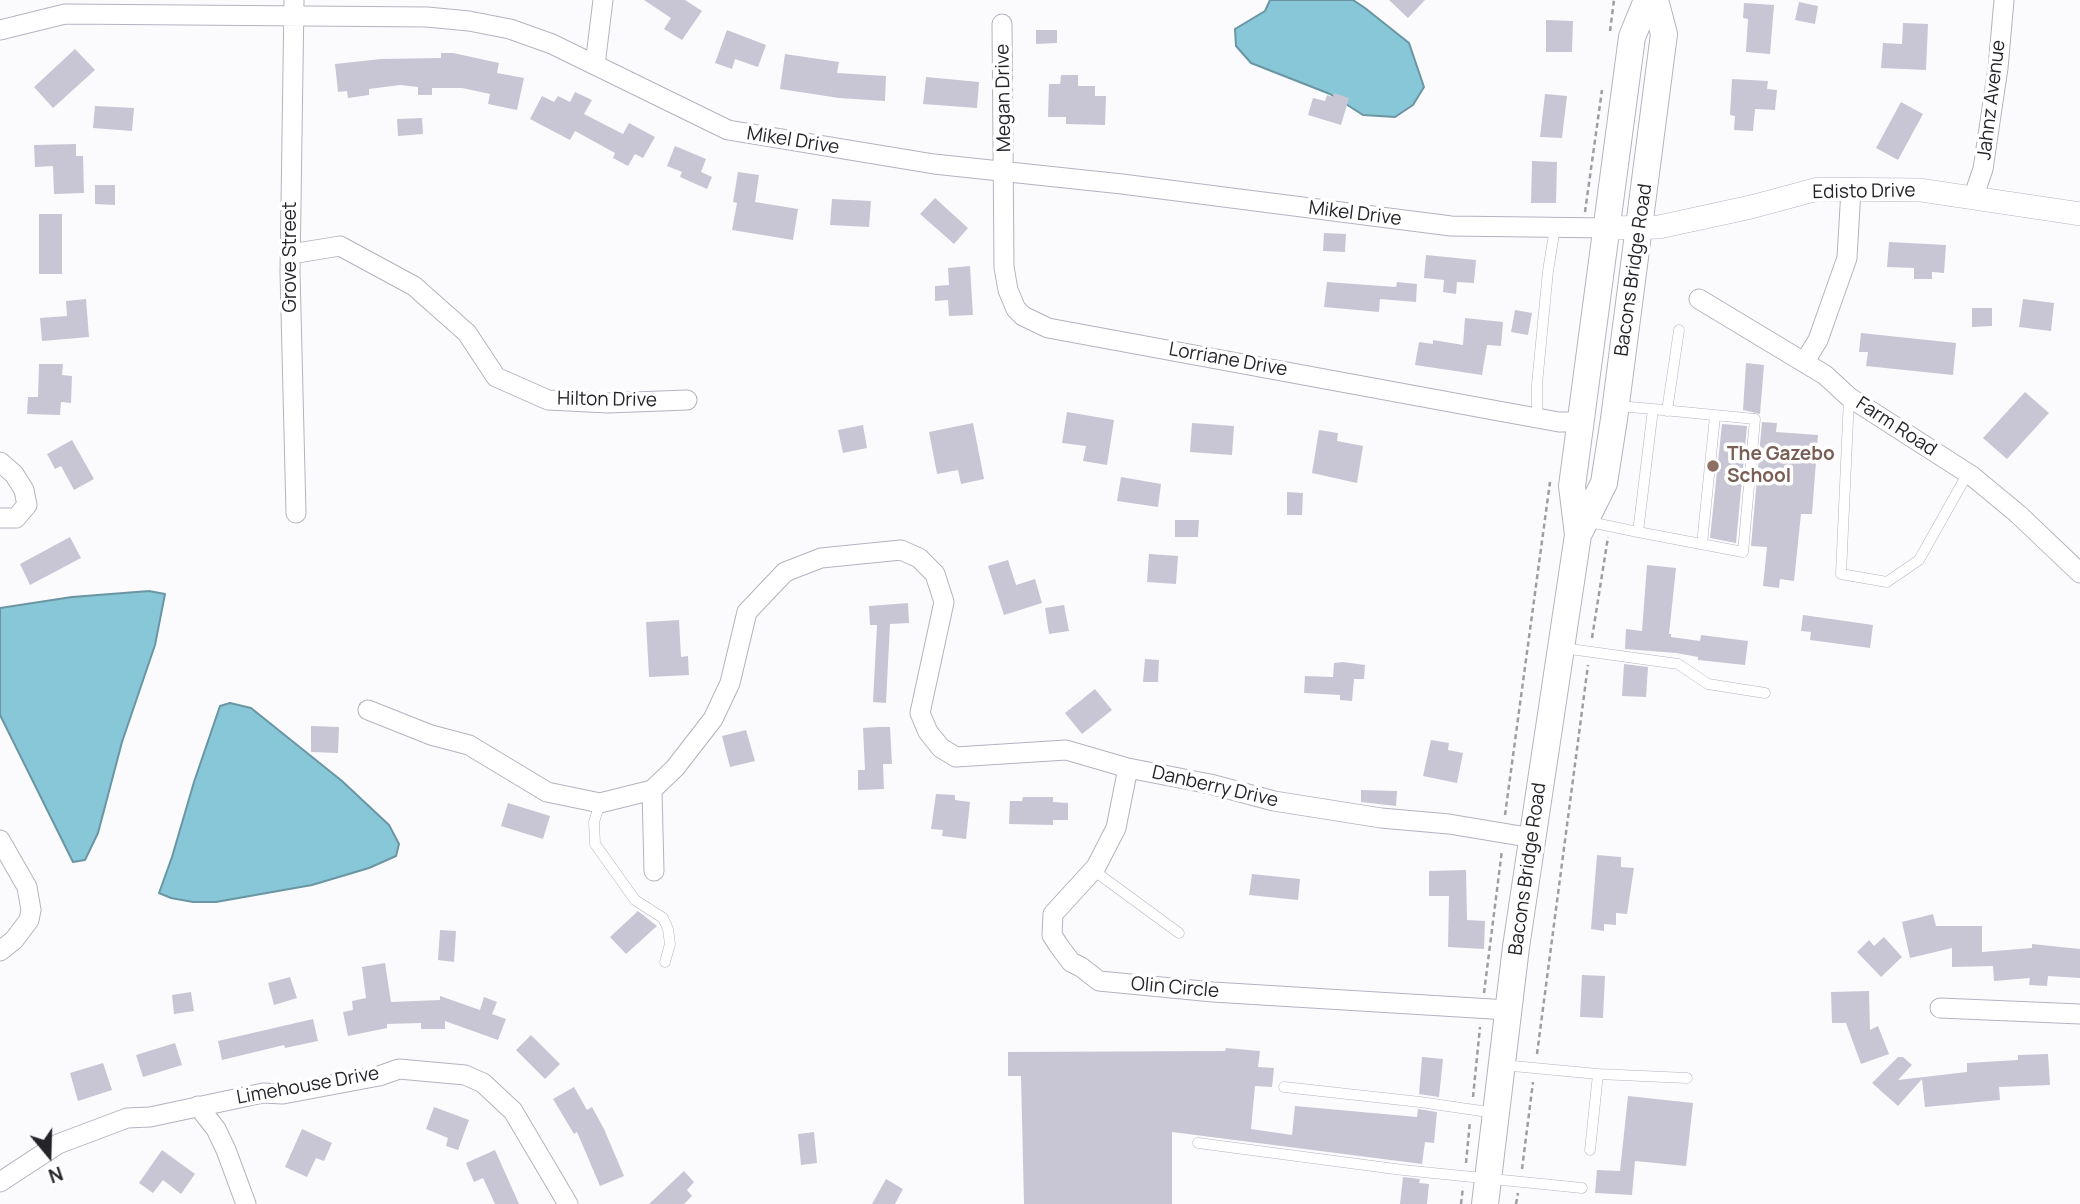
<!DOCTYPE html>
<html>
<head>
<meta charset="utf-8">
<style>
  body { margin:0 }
  #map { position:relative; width:2080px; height:1204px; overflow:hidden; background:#fbfbfe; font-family:Manrope,sans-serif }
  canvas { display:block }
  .north { position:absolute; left:14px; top:1120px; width:70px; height:70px; -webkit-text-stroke:5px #fff; paint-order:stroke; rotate:161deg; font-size:19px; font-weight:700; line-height:28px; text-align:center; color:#252429 }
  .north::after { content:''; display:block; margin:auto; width:24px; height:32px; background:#252429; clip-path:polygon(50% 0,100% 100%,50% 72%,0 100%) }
</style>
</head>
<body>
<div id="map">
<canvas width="2080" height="1204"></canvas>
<div class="north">N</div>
</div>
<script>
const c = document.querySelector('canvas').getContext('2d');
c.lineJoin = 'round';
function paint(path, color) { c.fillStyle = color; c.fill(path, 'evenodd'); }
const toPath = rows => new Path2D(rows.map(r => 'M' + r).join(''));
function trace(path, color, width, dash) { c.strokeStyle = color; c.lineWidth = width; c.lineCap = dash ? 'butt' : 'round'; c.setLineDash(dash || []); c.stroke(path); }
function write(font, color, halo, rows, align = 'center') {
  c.font = font + ' Manrope,sans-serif'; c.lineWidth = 7; c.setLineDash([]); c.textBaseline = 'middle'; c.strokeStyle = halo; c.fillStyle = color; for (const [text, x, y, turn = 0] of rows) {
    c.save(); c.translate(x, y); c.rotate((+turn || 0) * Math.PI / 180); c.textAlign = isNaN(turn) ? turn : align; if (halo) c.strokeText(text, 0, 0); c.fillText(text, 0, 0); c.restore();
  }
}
const water = toPath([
  [1270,0,1353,0,1365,8,1409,43,1424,87,1413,105,1395,117,1363,115,1330,94,1251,63,1236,46,1235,29,1265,11,1270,0],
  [149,591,165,594,155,645,122,742,98,833,85,860,73,862,0,715,0,608,72,597,149,591],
  [230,703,251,708,342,781,389,825,399,844,396,856,369,868,312,885,216,902,193,902,171,898,159,893,172,857,194,782,220,706,230,703]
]);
const building = toPath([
  [644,0,685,0,702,11,682,40,664,29,671,18],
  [1389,0,1425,0,1408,18],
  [1799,2,1818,6,1815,24,1795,20],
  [1744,3,1774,5,1770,54,1746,52,1748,19,1743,18],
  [1546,20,1573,21,1572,52,1546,52],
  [1903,23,1928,24,1926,70,1881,68,1883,43,1902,44],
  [727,30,766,45,758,67,735,59,732,69,715,63],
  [1036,30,1057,30,1057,43,1036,44],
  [75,49,95,70,53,108,34,87],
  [441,53,453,53,499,63,497,73,524,78,517,110,488,104,490,94,462,88,432,88,432,95,418,95,418,87,400,85,369,89,369,95,348,98,347,91,338,92,335,64,381,59,441,58],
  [785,54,839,62,837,73,886,76,885,101,839,98,780,89],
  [1061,75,1078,75,1078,86,1095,86,1095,96,1106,96,1105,125,1066,124,1066,117,1048,117,1049,84,1060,84],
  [926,77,979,82,977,108,923,104],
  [1732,79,1768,81,1767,89,1777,90,1775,110,1755,109,1753,131,1734,130,1735,116,1730,115],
  [575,92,592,100,584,114,623,134,629,123,655,137,643,158,635,154,628,166,613,158,615,153,575,131,570,140,530,119,542,96,554,102,558,96,570,102],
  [1334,93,1349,98,1341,125,1308,115,1313,98,1325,101,1327,95,1333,97],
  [1545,94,1567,96,1562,138,1540,137],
  [1901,102,1923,114,1898,160,1876,148],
  [95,106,134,108,132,131,93,128],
  [422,118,423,134,398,136,397,119],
  [76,144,76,156,83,156,84,193,54,194,53,166,35,167,34,145],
  [675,146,706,159,701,172,712,177,707,189,680,177,682,172,667,166],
  [1532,161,1557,162,1556,203,1531,203],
  [738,172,759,175,755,202,798,209,793,240,732,230,737,203,733,202],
  [95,185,115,185,115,205,95,204],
  [935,198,968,228,954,244,920,214],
  [832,199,871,201,869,227,830,225],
  [39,214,62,214,62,274,39,274],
  [1324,233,1346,234,1345,252,1323,251],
  [1889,242,1946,245,1944,273,1932,272,1932,279,1914,279,1914,268,1887,267],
  [1426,255,1476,260,1474,283,1457,282,1456,294,1443,292,1444,280,1424,278],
  [970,266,973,315,949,316,948,300,935,301,935,286,949,285,948,268],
  [1327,282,1396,287,1397,282,1417,284,1416,302,1380,299,1379,312,1324,307],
  [86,299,89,337,42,341,40,318,67,316,66,301],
  [2023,299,2054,303,2051,331,2019,327],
  [1972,308,1992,308,1992,326,1972,327],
  [1515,310,1532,313,1528,335,1511,332],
  [1465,318,1503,322,1501,346,1487,345,1482,375,1415,365,1419,342,1433,344,1433,340,1463,345],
  [1861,333,1956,343,1953,375,1866,366,1868,352,1859,352],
  [1746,363,1764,365,1760,414,1743,410],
  [39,364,63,364,62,375,72,376,71,403,61,402,60,415,27,414,28,397,38,397],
  [2025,392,2049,413,2007,459,1983,438],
  [1067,412,1114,420,1107,465,1083,461,1086,446,1062,443],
  [1762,422,1777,423,1776,432,1818,435,1812,514,1801,514,1794,581,1780,579,1779,588,1763,586,1767,547,1751,546],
  [973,423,984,479,961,484,958,470,937,474,929,432],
  [1192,423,1234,426,1232,455,1190,452],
  [1722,424,1747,426,1736,543,1710,538],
  [863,425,867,448,843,453,838,430],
  [1319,430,1338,433,1337,441,1363,446,1357,483,1312,473],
  [72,440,94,479,74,490,61,466,55,469,47,454],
  [1121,477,1161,484,1158,507,1117,501],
  [1287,492,1303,493,1302,515,1287,515],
  [1175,520,1199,520,1198,537,1175,537],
  [70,537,81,558,30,585,20,564],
  [1149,554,1178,556,1176,584,1147,582],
  [1008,560,1016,585,1035,579,1042,603,1004,615,988,566],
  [1647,565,1676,568,1669,634,1671,634,1671,637,1700,641,1701,635,1748,641,1745,665,1698,660,1698,657,1676,653,1625,649,1626,629,1642,631],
  [908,603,909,623,890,624,886,703,873,702,877,625,870,625,869,606],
  [1064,605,1069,631,1049,634,1045,608],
  [1803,615,1873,625,1870,648,1810,640,1811,632,1801,631],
  [679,620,681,657,688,656,689,675,649,677,646,622],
  [1145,659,1159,660,1158,682,1143,682],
  [1343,662,1365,665,1364,679,1354,679,1352,701,1340,700,1340,695,1304,693,1305,676,1333,677,1334,663],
  [1624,664,1648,667,1646,697,1622,696],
  [1095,689,1112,710,1082,734,1065,713],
  [311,726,339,727,338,753,311,752],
  [878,727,890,727,892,764,883,764,884,789,858,790,858,770,865,770,863,728],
  [746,730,755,761,730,767,722,736],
  [1431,740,1449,743,1448,750,1463,753,1457,783,1423,776],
  [1361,790,1397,791,1396,806,1361,802],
  [936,794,955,795,955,800,970,802,966,839,942,836,943,830,931,829],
  [1023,797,1053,797,1053,802,1068,803,1068,820,1053,820,1053,825,1009,824,1010,801,1022,801],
  [508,803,550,816,543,839,501,826],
  [1597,855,1621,857,1621,867,1634,868,1627,914,1616,913,1616,925,1604,924,1604,931,1591,929],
  [1466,870,1467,920,1485,921,1484,949,1448,947,1449,896,1429,896,1429,871],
  [1252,874,1300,879,1298,900,1249,895],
  [638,911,657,926,626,954,610,937],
  [1933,914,1936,926,1982,926,1982,952,2032,948,2032,944,2080,949,2080,978,2048,976,2047,986,2029,985,2030,978,1994,981,1993,966,1952,967,1952,948,1910,958,1902,922],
  [440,930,456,931,454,962,438,960],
  [1884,937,1902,957,1881,977,1857,952,1869,940,1874,946],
  [385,963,391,1002,440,1000,440,996,480,1010,484,997,497,1002,492,1014,506,1019,498,1040,445,1021,445,1029,421,1029,421,1023,387,1024,387,1028,348,1036,343,1012,353,1010,352,1001,366,998,362,967],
  [1582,975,1605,976,1603,1018,1580,1017],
  [290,977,297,998,274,1005,268,983],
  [1869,991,1870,1030,1878,1026,1889,1054,1861,1064,1846,1023,1832,1023,1831,992],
  [191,992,194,1011,174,1014,172,995],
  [313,1019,318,1041,285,1048,284,1045,222,1060,218,1041],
  [531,1035,560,1064,545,1079,516,1050],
  [175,1043,182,1065,143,1077,136,1055],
  [1226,1048,1260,1051,1258,1067,1274,1068,1272,1087,1255,1086,1251,1129,1292,1135,1295,1106,1417,1117,1418,1109,1437,1112,1434,1143,1425,1142,1422,1164,1172,1132,1172,1204,1024,1204,1021,1076,1008,1076,1008,1052,1225,1051],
  [2048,1054,2050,1085,1999,1087,2000,1100,1925,1107,1922,1079,1898,1106,1872,1083,1898,1057,1903,1057,1912,1065,1898,1080,1967,1072,1967,1063,2018,1060,2018,1055],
  [1422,1057,1443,1059,1439,1097,1419,1094],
  [103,1063,112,1090,78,1101,70,1073],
  [574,1087,587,1110,592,1107,604,1129,624,1176,600,1186,577,1132,574,1134,553,1099],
  [1628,1096,1693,1103,1686,1166,1635,1161,1632,1195,1595,1193,1597,1170,1620,1171],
  [434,1107,469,1120,458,1150,446,1146,448,1138,426,1129],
  [302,1129,332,1143,324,1161,316,1158,307,1177,285,1167],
  [814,1132,817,1163,801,1165,798,1134],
  [162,1150,195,1174,181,1194,163,1180,153,1193,139,1183],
  [495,1150,519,1204,495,1204,483,1178,474,1182,466,1163],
  [684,1171,694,1182,687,1190,692,1196,684,1204,649,1204],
  [1403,1177,1420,1179,1419,1183,1429,1184,1427,1204,1400,1204],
  [886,1179,903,1189,895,1204,872,1204]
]);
const path = toPath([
  [1610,31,1614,0],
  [1585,212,1602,90],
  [1592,638,1608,537],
  [1505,815,1550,482],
  [1484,993,1502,850],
  [1537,1054,1588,665],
  [1473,1097,1480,1027],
  [1466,1163,1470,1121],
  [1522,1169,1533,1082],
  [1461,1204,1463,1187],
  [1516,1204,1518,1193]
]);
const service = toPath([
  [1849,397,1841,574,1887,582,1919,560,1968,473],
  [1667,411,1679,330],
  [1537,417,1537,384,1548,271,1555,228],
  [1585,521,1638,532,1653,409,1618,406],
  [1638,532,1743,552,1755,419,1653,409],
  [1702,544,1715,416],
  [1563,648,1678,664,1708,684,1765,693],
  [600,803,594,822,595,844,635,900,663,918,668,929,670,944,665,962],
  [1093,870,1179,933],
  [1502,1065,1598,1074,1590,1150],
  [1598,1074,1687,1078],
  [1284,1087,1420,1102,1495,1113],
  [1198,1143,1403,1170,1582,1188]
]);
const minor = toPath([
  [294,0,290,272,296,513],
  [1002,24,1004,267,1008,290,1016,309,1023,316,1048,328,1504,412,1559,422,1582,422],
  [0,30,65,14,427,17,469,21,510,29,552,44,728,130,934,164,1122,184,1451,226,1607,228],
  [595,65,603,0],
  [1973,198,1983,169,1998,68,2004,0],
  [291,254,340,246,414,286,467,333,496,377,548,400,608,403,687,400],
  [1699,299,1825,375,1849,397,1972,476,2018,514,2080,573],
  [1805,361,1818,340,1847,258,1851,189],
  [0,462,14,474,24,490,27,505,16,518,0,518],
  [368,710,431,735,469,745,547,792,600,803,652,790],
  [1128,768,1116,828,1096,867,1053,914,1052,935,1059,946,1071,962,1081,967,1099,981,1213,992,1508,1010],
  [0,840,27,887,31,910,29,920,14,940,0,951],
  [654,871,652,790,675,768,713,719,730,683,747,612,785,572,821,558,901,550,919,558,935,574,944,602,920,713,928,732,941,748,956,757,1066,750,1128,768,1210,784,1274,801,1381,818,1449,824,1533,838],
  [1940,1008,2080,1014],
  [198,1106,216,1129,226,1150,246,1204],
  [0,1182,58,1144,127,1118,150,1117,263,1093,283,1094,379,1076,399,1069,465,1075,483,1083,513,1111,568,1204]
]);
const tertiary = toPath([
  [1607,228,1659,227,1751,207,1818,189,1920,190,2080,214]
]);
const secondary = toPath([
  [1578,535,1604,483,1614,419,1664,34,1655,0],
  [1485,1204,1516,947,1578,535,1572,486,1632,37,1647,0]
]);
const markers = [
  [1713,466,7,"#8d6e63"]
];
const streetNames = [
  ["Megan Drive",1004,98,-91],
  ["Jahnz Avenue",1992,100,-83],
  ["Mikel Drive",793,141,9],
  ["Edisto Drive",1864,192,-1],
  ["Mikel Drive",1355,214,7],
  ["Grove Street",291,257,-90],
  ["Bacons Bridge Road",1634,270,-82],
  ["Lorriane Drive",1228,360,10],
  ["Hilton Drive",607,400,1],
  ["Farm Road",1896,427,33],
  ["Danberry Drive",1215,787,13],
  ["Bacons Bridge Road",1528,869,-82],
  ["Olin Circle",1175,988,5],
  ["Limehouse Drive",308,1086,-10]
];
const educationNames = [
  ["The Gazebo",1727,455],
  ["School",1727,477]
];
paint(water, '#88c7d7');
trace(water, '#6a96a3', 2);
paint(building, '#c8c6d4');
trace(service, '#b5b2c0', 11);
trace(minor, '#b5b2c0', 21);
trace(tertiary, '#b5b2c0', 24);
trace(secondary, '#b5b2c0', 28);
trace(path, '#9e9da1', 2.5, [5, 3.5]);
trace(service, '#fff', 10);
trace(minor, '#fff', 19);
trace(tertiary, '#fff', 23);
trace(secondary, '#fff', 26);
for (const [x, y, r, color] of markers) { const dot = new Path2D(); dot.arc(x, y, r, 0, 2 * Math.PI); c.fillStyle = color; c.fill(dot); trace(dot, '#fff', 2.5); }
write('19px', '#252429', '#fff', streetNames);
write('bold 19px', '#785e54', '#fff', educationNames, 'left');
</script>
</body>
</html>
